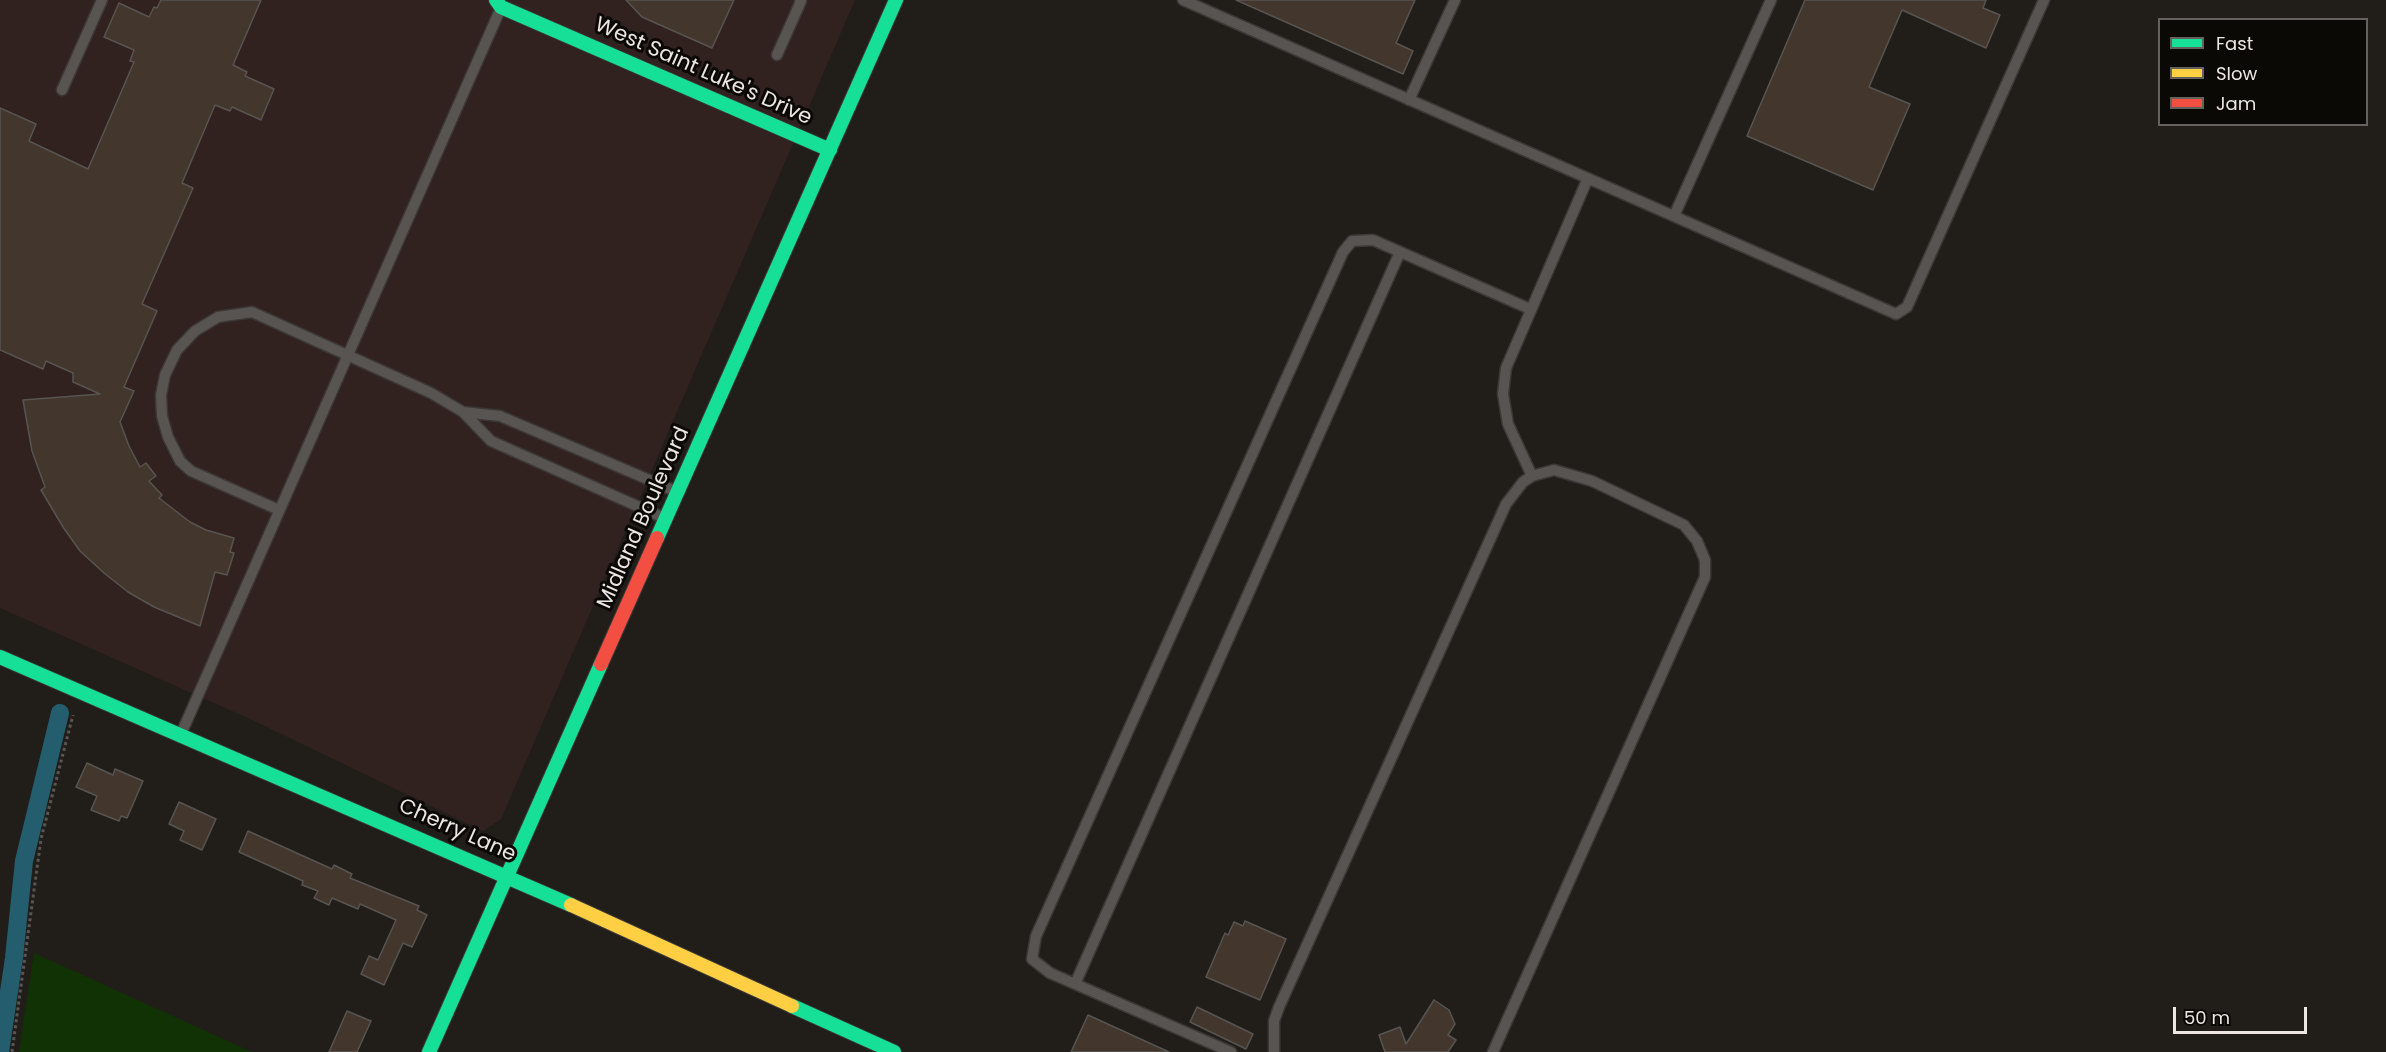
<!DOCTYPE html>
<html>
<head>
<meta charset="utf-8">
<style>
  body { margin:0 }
  #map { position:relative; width:2386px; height:1052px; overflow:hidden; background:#211e1a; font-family:Poppins,sans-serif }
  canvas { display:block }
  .legend { position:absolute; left:2158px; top:18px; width:210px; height:108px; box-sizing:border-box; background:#0b0906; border:2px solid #65625e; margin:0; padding:8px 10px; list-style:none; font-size:18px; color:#ece7e2 }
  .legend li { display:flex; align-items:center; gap:12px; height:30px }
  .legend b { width:30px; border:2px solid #65625e }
  .scale { position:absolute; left:2173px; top:1007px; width:134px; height:27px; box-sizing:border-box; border:3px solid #ece7e2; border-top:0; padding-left:8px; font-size:18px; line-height:21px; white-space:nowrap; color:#ece7e2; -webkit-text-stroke:4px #0b0906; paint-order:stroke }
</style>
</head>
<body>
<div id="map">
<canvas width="2386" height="1052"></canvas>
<ul class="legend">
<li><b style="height:8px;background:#16e098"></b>Fast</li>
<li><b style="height:8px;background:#ffcf43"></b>Slow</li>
<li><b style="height:8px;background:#f24e42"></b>Jam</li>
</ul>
<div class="scale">50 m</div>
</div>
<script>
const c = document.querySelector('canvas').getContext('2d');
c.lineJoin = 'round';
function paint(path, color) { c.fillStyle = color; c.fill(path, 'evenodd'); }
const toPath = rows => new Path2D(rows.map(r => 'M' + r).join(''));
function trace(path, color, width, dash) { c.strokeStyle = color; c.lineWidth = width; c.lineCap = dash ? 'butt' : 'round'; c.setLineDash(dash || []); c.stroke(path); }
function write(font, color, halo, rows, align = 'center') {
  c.font = font + ' Poppins,sans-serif'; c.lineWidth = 6; c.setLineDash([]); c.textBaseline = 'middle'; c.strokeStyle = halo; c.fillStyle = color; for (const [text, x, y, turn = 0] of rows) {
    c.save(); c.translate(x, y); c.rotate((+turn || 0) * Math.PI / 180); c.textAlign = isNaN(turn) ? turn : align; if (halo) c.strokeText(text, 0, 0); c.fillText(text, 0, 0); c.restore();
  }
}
const medical = toPath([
  [0,0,855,0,501,819,483,831,250,719,0,608]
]);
const green = toPath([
  [34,953,252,1052,19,1052]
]);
const canal = toPath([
  [0,1052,14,958,24,861,60,713]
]);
const building = toPath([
  [161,0,261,0,233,65,247,72,245,76,274,89,261,120,232,107,230,111,215,105,182,183,193,188,142,304,157,311,124,387,134,391,120,422,129,446,140,467,146,463,156,476,149,481,162,495,159,498,190,522,206,530,234,538,230,552,234,553,227,575,215,572,200,626,154,607,128,592,104,573,80,551,63,527,41,490,45,487,32,451,23,400,100,394,73,382,73,373,46,361,43,369,0,350,0,108,36,124,29,141,88,169,134,62,130,61,134,50,104,37,119,3,149,17,154,7,157,8,161,0],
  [626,0,734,0,712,48,642,17,626,0],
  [1236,0,1415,0,1396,43,1413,51,1403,74,1236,0],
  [1805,0,1986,0,1983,8,2000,15,1986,48,1902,10,1869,87,1910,104,1873,190,1747,136,1805,0],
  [87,763,113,775,115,769,143,781,127,818,121,816,119,821,91,810,97,796,76,787,87,763],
  [179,802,216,819,202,850,180,840,184,831,169,824,179,802],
  [248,831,332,869,334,865,352,874,350,878,419,906,417,910,427,915,412,947,403,943,384,985,361,974,369,956,378,960,396,920,360,904,358,909,332,898,329,905,314,898,318,891,302,885,303,881,239,852,248,831],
  [1245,921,1286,939,1260,1000,1206,977,1225,933,1228,935,1234,922,1243,926,1245,921],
  [1434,1000,1449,1010,1455,1024,1448,1035,1456,1040,1448,1052,1385,1052,1379,1035,1400,1027,1406,1044,1434,1000],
  [1197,1007,1253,1034,1246,1049,1190,1022,1197,1007],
  [347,1011,371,1021,357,1052,329,1052,347,1011],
  [1088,1015,1169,1052,1071,1052,1088,1015]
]);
const path = toPath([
  [12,1052,41,839,73,715]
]);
const lane = toPath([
  [1183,0,1896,314,1907,307,2044,0],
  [777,55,801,1,800,0],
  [62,90,102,0],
  [1409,100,1455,0],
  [1674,216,1771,0],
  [1532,476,1508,424,1503,394,1506,368,1588,178],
  [279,510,191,471,180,461,168,437,162,416,161,395,165,375,177,350,195,331,218,317,252,312,431,393,463,412],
  [664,518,491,441,463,412,500,416,675,491],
  [181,734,500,10],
  [1075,984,1400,252],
  [1231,1052,1050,973,1032,959,1036,936,1343,252,1352,241,1373,240,1530,309],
  [1274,1052,1274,1021,1279,1007,1506,504,1523,482,1532,476,1554,470,1592,481,1684,525,1697,541,1705,560,1705,577,1493,1052]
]);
const fast = toPath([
  [496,0,501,7,830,150],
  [657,538,896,0],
  [0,657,571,905],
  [792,1006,894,1052],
  [429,1052,601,664]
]);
const slow = toPath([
  [571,905,792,1006]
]);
const jam = toPath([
  [601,664,657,538]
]);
const streetNames = [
  ["West Saint Luke's Drive",703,72,24],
  ["Midland Boulevard",644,518,-66],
  ["Cherry Lane",457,831,24]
];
paint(medical, '#31211f');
paint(green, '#113204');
trace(canal, '#235d6e', 18);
paint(building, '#43372d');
trace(building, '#575451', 1.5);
trace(lane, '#3b3836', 13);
trace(fast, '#3b3836', 16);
trace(slow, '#3b3836', 16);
trace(jam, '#3b3836', 16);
trace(path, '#585654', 3, [3, 3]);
trace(lane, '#585451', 10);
trace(fast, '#16e098', 14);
trace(slow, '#ffcf43', 14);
trace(jam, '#f24e42', 14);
write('21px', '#ece7e2', '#0b0906', streetNames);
</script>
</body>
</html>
